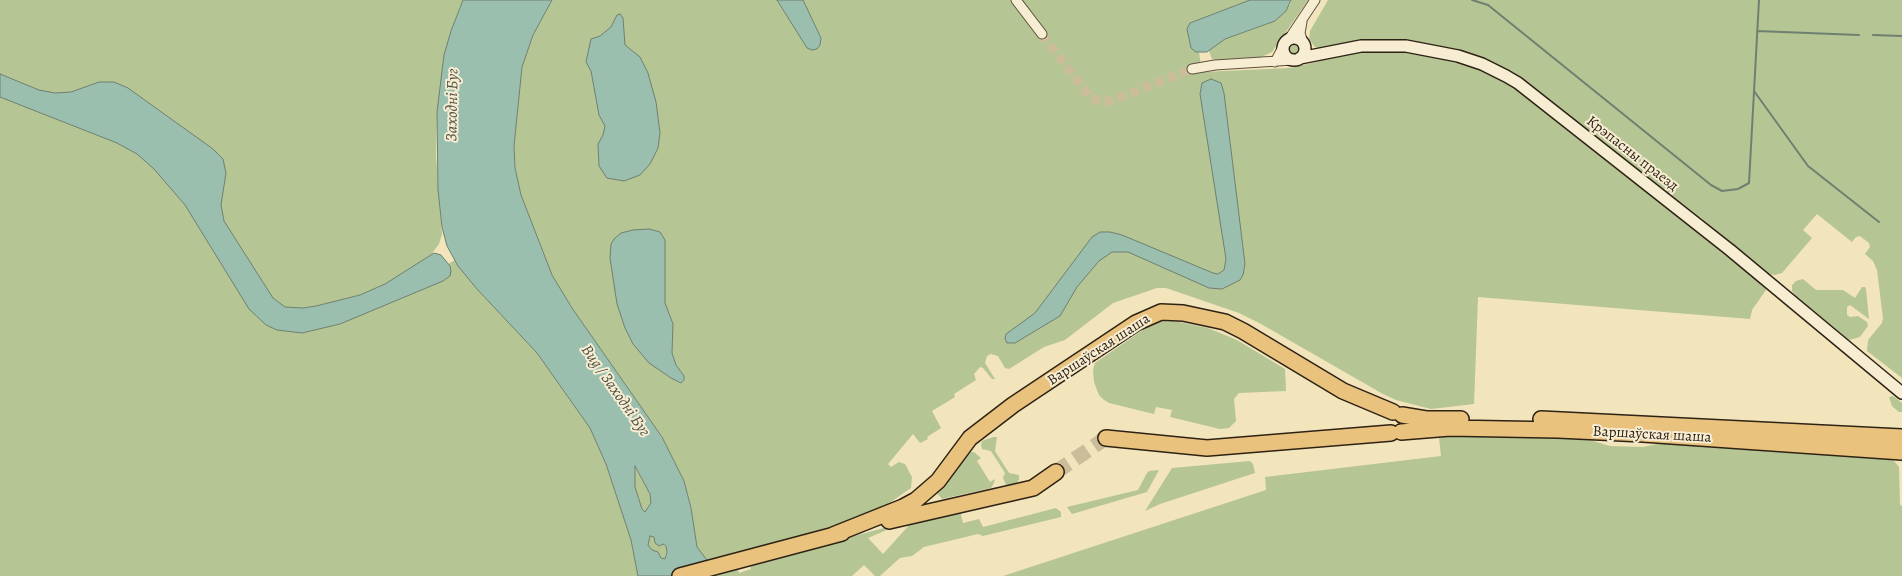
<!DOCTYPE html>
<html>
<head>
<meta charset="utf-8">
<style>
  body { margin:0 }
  canvas { display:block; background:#f2e4bb }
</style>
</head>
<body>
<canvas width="1902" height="576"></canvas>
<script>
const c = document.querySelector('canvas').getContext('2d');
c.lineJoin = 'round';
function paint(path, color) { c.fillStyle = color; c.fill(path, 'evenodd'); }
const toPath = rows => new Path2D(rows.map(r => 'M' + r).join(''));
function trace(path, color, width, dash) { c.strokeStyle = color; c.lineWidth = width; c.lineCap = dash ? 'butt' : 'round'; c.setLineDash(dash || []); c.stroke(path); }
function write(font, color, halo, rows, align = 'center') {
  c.font = font + ' Alegreya,serif'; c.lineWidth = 4; c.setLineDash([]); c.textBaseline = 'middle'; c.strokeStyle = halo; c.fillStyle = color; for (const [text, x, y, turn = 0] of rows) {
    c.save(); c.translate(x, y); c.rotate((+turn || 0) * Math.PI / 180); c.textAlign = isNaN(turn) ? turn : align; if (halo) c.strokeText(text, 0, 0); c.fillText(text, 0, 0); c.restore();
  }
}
const green = toPath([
  [0,0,463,0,459,9,437,112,436,156,442,234,439,244,432,253,439,254,448,264,455,260,477,289,537,353,590,428,606,464,631,540,638,576,0,576],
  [552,0,1250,0,1190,23,1196,52,1199,52,1202,72,1290,68,1316,62,1338,53,1387,48,1435,54,1486,70,1526,95,1763,285,1766,290,1752,310,1750,319,1478,297,1474,404,1431,409,1396,400,1383,394,1261,324,1239,313,1166,288,1157,288,1113,303,1065,340,1044,347,1009,369,1005,368,998,356,991,354,987,356,985,363,995,379,992,379,983,368,980,367,974,374,976,380,954,394,955,397,932,411,941,428,927,437,928,439,920,443,913,434,888,464,891,467,899,462,905,464,912,477,911,488,879,510,860,520,710,564,697,547,691,508,684,481,662,437,572,308,552,275,521,195,515,168,514,146,522,67,533,35],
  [1291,0,1308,0,1272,52,1259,58,1217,60,1212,59,1209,51,1217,44,1225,39,1268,24,1290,5],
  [1328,0,1902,0,1902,378,1867,351,1868,340,1882,323,1883,318,1877,270,1873,261,1865,254,1870,247,1869,243,1860,236,1856,237,1852,242,1817,214,1803,230,1812,238,1782,273,1775,275,1768,274,1700,217,1527,84,1411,43,1381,40,1354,42,1322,49,1315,47,1309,39,1310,31],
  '1285 49a9 9 0 1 1 18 0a9 9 0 1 1-18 0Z',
  [1803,279,1816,290,1843,290,1855,298,1862,287,1865,287,1866,289,1869,319,1850,305,1847,307,1847,315,1850,317,1858,316,1867,322,1868,326,1860,337,1849,340,1796,296,1792,291,1792,285,1796,281],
  [1161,321,1179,322,1208,328,1237,340,1285,369,1286,391,1239,393,1234,399,1236,421,1229,428,1220,429,1170,417,1172,410,1156,407,1154,414,1109,403,1104,400,1099,395,1094,382,1093,370,1095,363,1150,325],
  [1893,396,1902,403,1902,412,1899,412,1892,406,1889,397],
  [1459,434,1576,436,1610,446,1643,447,1671,441,1889,459,1894,461,1899,467,1900,505,1902,506,1902,576,1003,576,1266,490,1265,477,1441,456,1439,438],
  [993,437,997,437,995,451,1009,473,1019,475,1019,480,1014,485,1007,487,1003,478,1005,473,991,451,982,449,981,445,982,441],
  [971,452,974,452,981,458,977,461,990,482,995,479,994,483,991,488,942,499,936,492],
  [1250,461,1253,464,1255,473,1160,504,1145,511,1172,468],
  [634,465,650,494,651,503,645,512,642,509,635,487],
  [1159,470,1147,492,1072,514,1067,507,1138,490,1147,473,1149,471],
  [1056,508,1061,512,1061,517,983,536,978,534,924,547,912,556,900,558,880,576,875,576,864,565,852,576,714,576,714,572,737,566,739,573,751,569,750,564,895,525,902,526,889,529,868,538,883,554,912,522,960,511,963,523,979,519,983,527],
  [650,536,654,537,655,543,663,544,667,548,665,559,661,558,658,552,652,550,648,545]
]);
const water = toPath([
  [463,0,552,0,533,35,522,67,514,146,515,168,521,195,552,275,572,308,662,437,684,481,691,508,697,547,710,564,714,576,638,576,631,540,606,464,590,428,537,353,477,289,458,266,447,246,442,227,438,190,437,112,444,55,451,31,463,0],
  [635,466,650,494,651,503,645,512,642,509,635,487,635,466],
  [650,536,654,537,655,543,659,546,663,544,666,546,667,552,665,559,661,558,658,552,652,550,648,545,650,536],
  [777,0,803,0,821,38,820,45,817,49,812,50,807,48,777,0],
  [1250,0,1291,0,1286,11,1275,21,1225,39,1207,52,1196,52,1191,48,1187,29,1190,23,1250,0],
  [620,14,623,18,625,45,640,57,648,73,656,102,660,133,658,148,650,164,640,175,624,181,607,178,599,166,598,144,603,135,605,126,599,115,591,71,586,62,591,39,600,36,611,27,617,15,620,14],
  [0,74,39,90,55,93,71,92,99,82,114,82,128,88,213,149,223,159,226,173,221,205,224,221,273,298,285,307,303,308,316,306,360,295,385,284,434,253,441,255,450,266,451,271,450,276,443,281,340,324,302,333,277,330,266,325,249,309,185,205,154,169,137,154,117,143,0,97,0,74],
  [1211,79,1221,83,1224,93,1245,264,1243,275,1240,280,1222,289,1209,288,1128,252,1112,252,1099,261,1077,287,1060,316,1015,343,1007,343,1005,339,1006,334,1035,313,1092,237,1100,232,1110,232,1122,235,1213,273,1218,274,1224,270,1226,259,1200,94,1202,83,1211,79],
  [649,229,660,232,665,240,665,303,673,324,672,353,676,365,684,376,684,380,681,383,671,378,649,363,633,344,625,328,617,304,610,258,611,244,614,239,621,233,633,230,649,229]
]);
const stream = toPath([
  [1472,0,1488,5,1711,185,1722,191,1738,189,1749,183,1759,0],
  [1757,31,1859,35],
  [1873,35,1902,36],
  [1754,91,1808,166,1879,222]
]);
const streetTunnel = toPath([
  [1042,34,1089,96,1099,101,1111,101,1192,69]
]);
const highwayTunnel = toPath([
  [1056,472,1106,438]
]);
const street = toPath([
  [1016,0,1042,34],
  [1302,22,1300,33,1303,43],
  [1287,42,1315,0],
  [1275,62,1284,45],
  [1192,69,1215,65,1293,60]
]);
const secondary = toPath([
  '1283 49a11 11 0 1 1 22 0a11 11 0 1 1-22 0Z',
  [1300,58,1361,46,1406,46,1458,56,1482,64,1506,76,1518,83,1730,250,1902,393]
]);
const highway = toPath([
  [1402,415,1426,419,1461,419],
  [1541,419,1902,437],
  [1401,432,1450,428,1558,430,1643,434,1902,452],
  [1106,438,1207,448,1391,433],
  [889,521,1033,488,1056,472],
  [833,535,903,507,916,500,938,481,970,438,1013,405,1136,323,1161,312,1183,313,1225,322,1243,331,1343,391,1393,412],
  [680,576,842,533]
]);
const streetNames = [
  ["Крэпасны праезд",1632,154,38],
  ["Варшаўская шаша",1099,350,-33],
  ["Варшаўская шаша",1652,435,3]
];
const waterNames = [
  ["Заходні Буг",453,105,-89],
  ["Bug / Заходні Буг",615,391,55]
];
paint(green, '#b6c594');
paint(water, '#9bbfaf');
trace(water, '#6f8071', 1);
trace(stream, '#6f8071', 2);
trace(streetTunnel, '#cbbd9a', 9, [9, 4.5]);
trace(highwayTunnel, '#cbbd9a', 15, [15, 8]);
trace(street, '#5f523e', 11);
trace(secondary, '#2e2215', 14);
trace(highway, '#2e2215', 18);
trace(street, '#f7edd3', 9);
trace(secondary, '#f7edd3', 11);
trace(highway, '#e9c27e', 15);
write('15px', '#2e2215', '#f7edd3', streetNames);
write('italic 16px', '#4f5143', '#f7edd3', waterNames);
</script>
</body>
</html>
